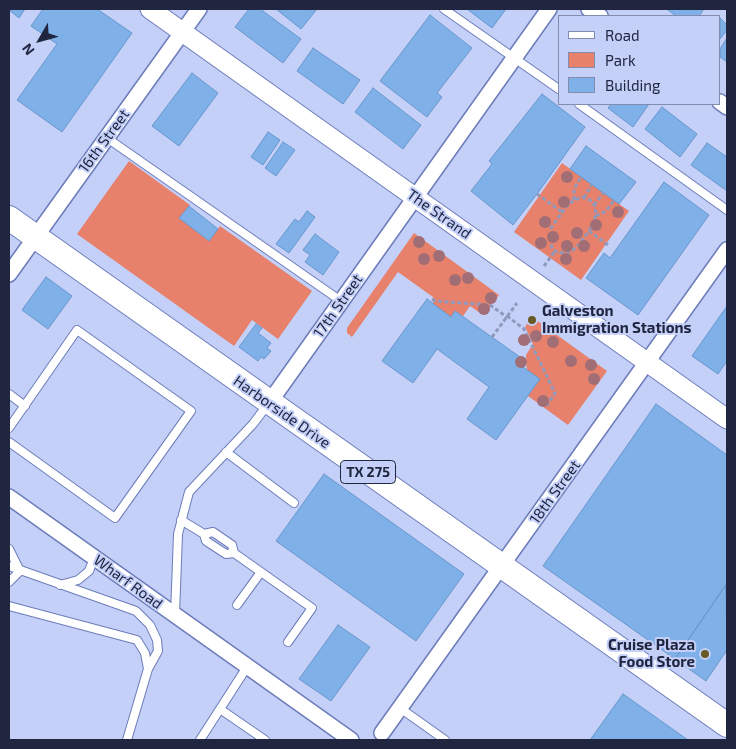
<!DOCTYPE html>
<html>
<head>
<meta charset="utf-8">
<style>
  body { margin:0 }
  #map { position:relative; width:736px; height:749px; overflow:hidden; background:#c4d0f8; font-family:"Exo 2",sans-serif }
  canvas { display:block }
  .frame { position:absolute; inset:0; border:10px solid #202640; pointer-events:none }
  .legend { position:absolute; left:558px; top:15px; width:162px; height:90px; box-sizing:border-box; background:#c4d0f8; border:1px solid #828cae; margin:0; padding:6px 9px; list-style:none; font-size:15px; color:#202640 }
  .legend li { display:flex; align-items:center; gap:10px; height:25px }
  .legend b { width:25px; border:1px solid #828cae }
  .north { position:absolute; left:15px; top:15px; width:50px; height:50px; -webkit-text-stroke:4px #c4d0f8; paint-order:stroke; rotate:232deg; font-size:14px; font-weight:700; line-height:20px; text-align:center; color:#202640 }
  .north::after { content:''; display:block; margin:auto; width:18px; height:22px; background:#202640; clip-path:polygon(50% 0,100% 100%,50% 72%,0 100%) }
</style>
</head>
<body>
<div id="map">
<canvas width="736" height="749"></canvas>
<div class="frame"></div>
<ul class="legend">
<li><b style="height:6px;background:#fff"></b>Road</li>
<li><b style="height:14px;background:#e7816c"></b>Park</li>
<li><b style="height:14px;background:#7fb0e8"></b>Building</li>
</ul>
<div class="north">N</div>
</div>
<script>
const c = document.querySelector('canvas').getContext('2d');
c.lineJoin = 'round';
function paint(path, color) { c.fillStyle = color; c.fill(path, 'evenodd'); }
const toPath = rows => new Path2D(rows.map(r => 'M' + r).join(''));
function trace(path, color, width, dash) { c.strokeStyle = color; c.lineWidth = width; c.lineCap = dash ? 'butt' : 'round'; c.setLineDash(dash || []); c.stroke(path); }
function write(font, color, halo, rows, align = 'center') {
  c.font = font + ' "Exo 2",sans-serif'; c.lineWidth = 4; c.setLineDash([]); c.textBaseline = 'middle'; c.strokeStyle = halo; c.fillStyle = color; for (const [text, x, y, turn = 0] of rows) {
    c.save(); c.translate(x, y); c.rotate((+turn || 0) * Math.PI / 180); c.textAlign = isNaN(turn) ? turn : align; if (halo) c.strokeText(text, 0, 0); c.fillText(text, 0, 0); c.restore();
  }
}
const green = toPath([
  [129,161,190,205,180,218,209,241,220,226,312,291,278,339,252,320,234,346,77,234],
  [562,163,629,211,581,280,514,232],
  [414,233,499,295,483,315,470,306,463,316,455,311,451,317,433,304,433,297,398,272,352,337,347,333,347,328],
  [532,317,607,371,568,425,528,396,526,355,533,344,525,327]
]);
const building = toPath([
  [9,9,25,9,19,18,9,10,9,9],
  [43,9,97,9,132,33,62,132,17,100,57,44,31,26,43,9],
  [249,9,260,9,301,39,283,63,235,27,249,9],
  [276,9,317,9,301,29,276,9],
  [467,9,506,9,492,28,467,9],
  [669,9,704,9,699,16,676,16,668,10,669,9],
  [430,15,472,48,437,93,442,97,427,117,380,81,430,15],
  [720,18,727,25,727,30,720,39,720,18],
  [727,38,727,62,720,57,720,49,727,38],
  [313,48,360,80,343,104,297,71,313,48],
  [192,73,218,93,179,146,152,126,192,73],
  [373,88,421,125,403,149,355,112,373,88],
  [542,94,585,127,537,194,513,225,471,191,492,164,489,161,542,94],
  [611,104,649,104,633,127,608,108,611,104],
  [662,107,697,134,680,157,645,129,662,107],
  [268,132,280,140,263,165,251,157,268,132],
  [283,142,295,150,276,176,265,168,283,142],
  [707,143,727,157,727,191,691,165,707,143],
  [586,146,636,182,619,204,570,169,586,146],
  [664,182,709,215,638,315,586,278,604,253,610,258,664,182],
  [189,206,218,229,209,241,179,218,189,206],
  [307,211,315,217,289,253,276,244,295,219,299,222,307,211],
  [315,234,339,252,323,275,305,262,310,255,303,250,315,234],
  [46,277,72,296,48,329,22,310,46,277],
  [427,299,451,317,455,311,520,357,516,362,540,379,496,440,467,419,489,387,437,349,413,383,382,361,427,299],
  [727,306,727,361,718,374,692,356,727,306],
  [256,324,262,328,258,333,271,343,267,348,271,351,264,359,261,357,258,361,239,347,256,324],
  [656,404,727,455,727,583,675,659,543,566,656,404],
  [324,474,464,574,416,641,276,541,324,474],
  [726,585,727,650,706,681,675,659,726,585],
  [338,625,370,647,331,701,299,679,338,625],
  [623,694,688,740,590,740,623,694]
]);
const path = toPath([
  [537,194,562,212],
  [582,197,590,200,595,206,596,215,594,220,589,231,577,247,570,252,558,253,552,248,551,243,551,228,566,207,574,200,582,197],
  [584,198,592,184],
  [574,200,574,189,581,177],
  [594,205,603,193],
  [596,216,606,211,614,200],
  [589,231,608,245],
  [544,266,555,251],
  [432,299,435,301,490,305,507,317],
  [507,316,524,329,555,393,545,408],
  [492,337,517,303]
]);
const service = toPath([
  [444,9,560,90],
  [579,104,727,210],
  [107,138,341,301],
  [9,394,25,406],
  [9,428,77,330,191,411,115,518,9,442],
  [226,452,294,503],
  [181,520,204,534,206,541,226,554,234,553],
  [204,534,213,532,232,545,234,553,312,608,288,642],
  [9,549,20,571],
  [9,566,136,611,150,625,157,640,158,651,148,669],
  [9,582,20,571],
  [60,585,78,580,89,571,94,558],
  [237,605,261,572],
  [9,606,137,640,145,653,148,669,127,740],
  [175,615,178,534,189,492,253,424,268,404],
  [400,708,445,740],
  [220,709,265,740],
  [200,740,247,667]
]);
const minor = toPath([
  [589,9,600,16],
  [720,102,727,107],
  [9,274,199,9],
  [269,403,549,9],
  [9,497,351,740],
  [382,733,727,250]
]);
const tertiary = toPath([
  [150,9,727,419]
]);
const primary = toPath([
  [9,218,727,725]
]);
const trees = [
  [567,177],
  [564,202],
  [618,212],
  [545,222],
  [596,225],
  [577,233],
  [553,237],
  [419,242],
  [541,243],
  [567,246],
  [584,246],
  [439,256],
  [424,259],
  [566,259],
  [468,278],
  [455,280],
  [491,298],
  [484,309],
  [536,336],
  [524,340],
  [553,342],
  [571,361],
  [521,362],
  [591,365],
  [594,379],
  [543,401]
];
const markers = [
  [532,320,5,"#685926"],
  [705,654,5,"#685926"]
];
const shields = [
  [368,472,55]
];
const shieldNames = [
  ["TX 275",368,472]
];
const streetNames = [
  ["16th Street",104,141,-54],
  ["The Strand",439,214,35],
  ["17th Street",338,306,-55],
  ["Harborside Drive",282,412,35],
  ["18th Street",555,492,-54],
  ["Wharf Road",128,582,36]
];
const poiNames = [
  ["Galveston",542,311],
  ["Immigration Stations",542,328],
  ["Cruise Plaza",695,645,"right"],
  ["Food Store",695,662,"right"]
];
paint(green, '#e7816c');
paint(building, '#7fb0e8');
trace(building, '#6796cd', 1);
trace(service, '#6c7cba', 10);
trace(minor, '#6c7cba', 18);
trace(tertiary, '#6c7cba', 21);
trace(primary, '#6c7cba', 26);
trace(path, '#8f99bc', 3, [4, 2.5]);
trace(service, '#fff', 8);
trace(minor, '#fff', 15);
trace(tertiary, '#fff', 19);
trace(primary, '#fff', 24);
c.fillStyle = '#a16e75';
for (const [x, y] of trees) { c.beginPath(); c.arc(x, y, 6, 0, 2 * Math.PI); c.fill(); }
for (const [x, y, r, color] of markers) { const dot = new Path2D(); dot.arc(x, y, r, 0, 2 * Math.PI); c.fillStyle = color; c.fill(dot); trace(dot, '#c4d0f8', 2); }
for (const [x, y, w] of shields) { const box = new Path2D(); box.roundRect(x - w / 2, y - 11.5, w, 23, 4); c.fillStyle = '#c4d0f8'; c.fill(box); trace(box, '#202640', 1); }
write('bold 14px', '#202640', null, shieldNames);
write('15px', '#202640', '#c4d0f8', streetNames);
write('bold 15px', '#202640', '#c4d0f8', poiNames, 'left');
</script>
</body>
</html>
